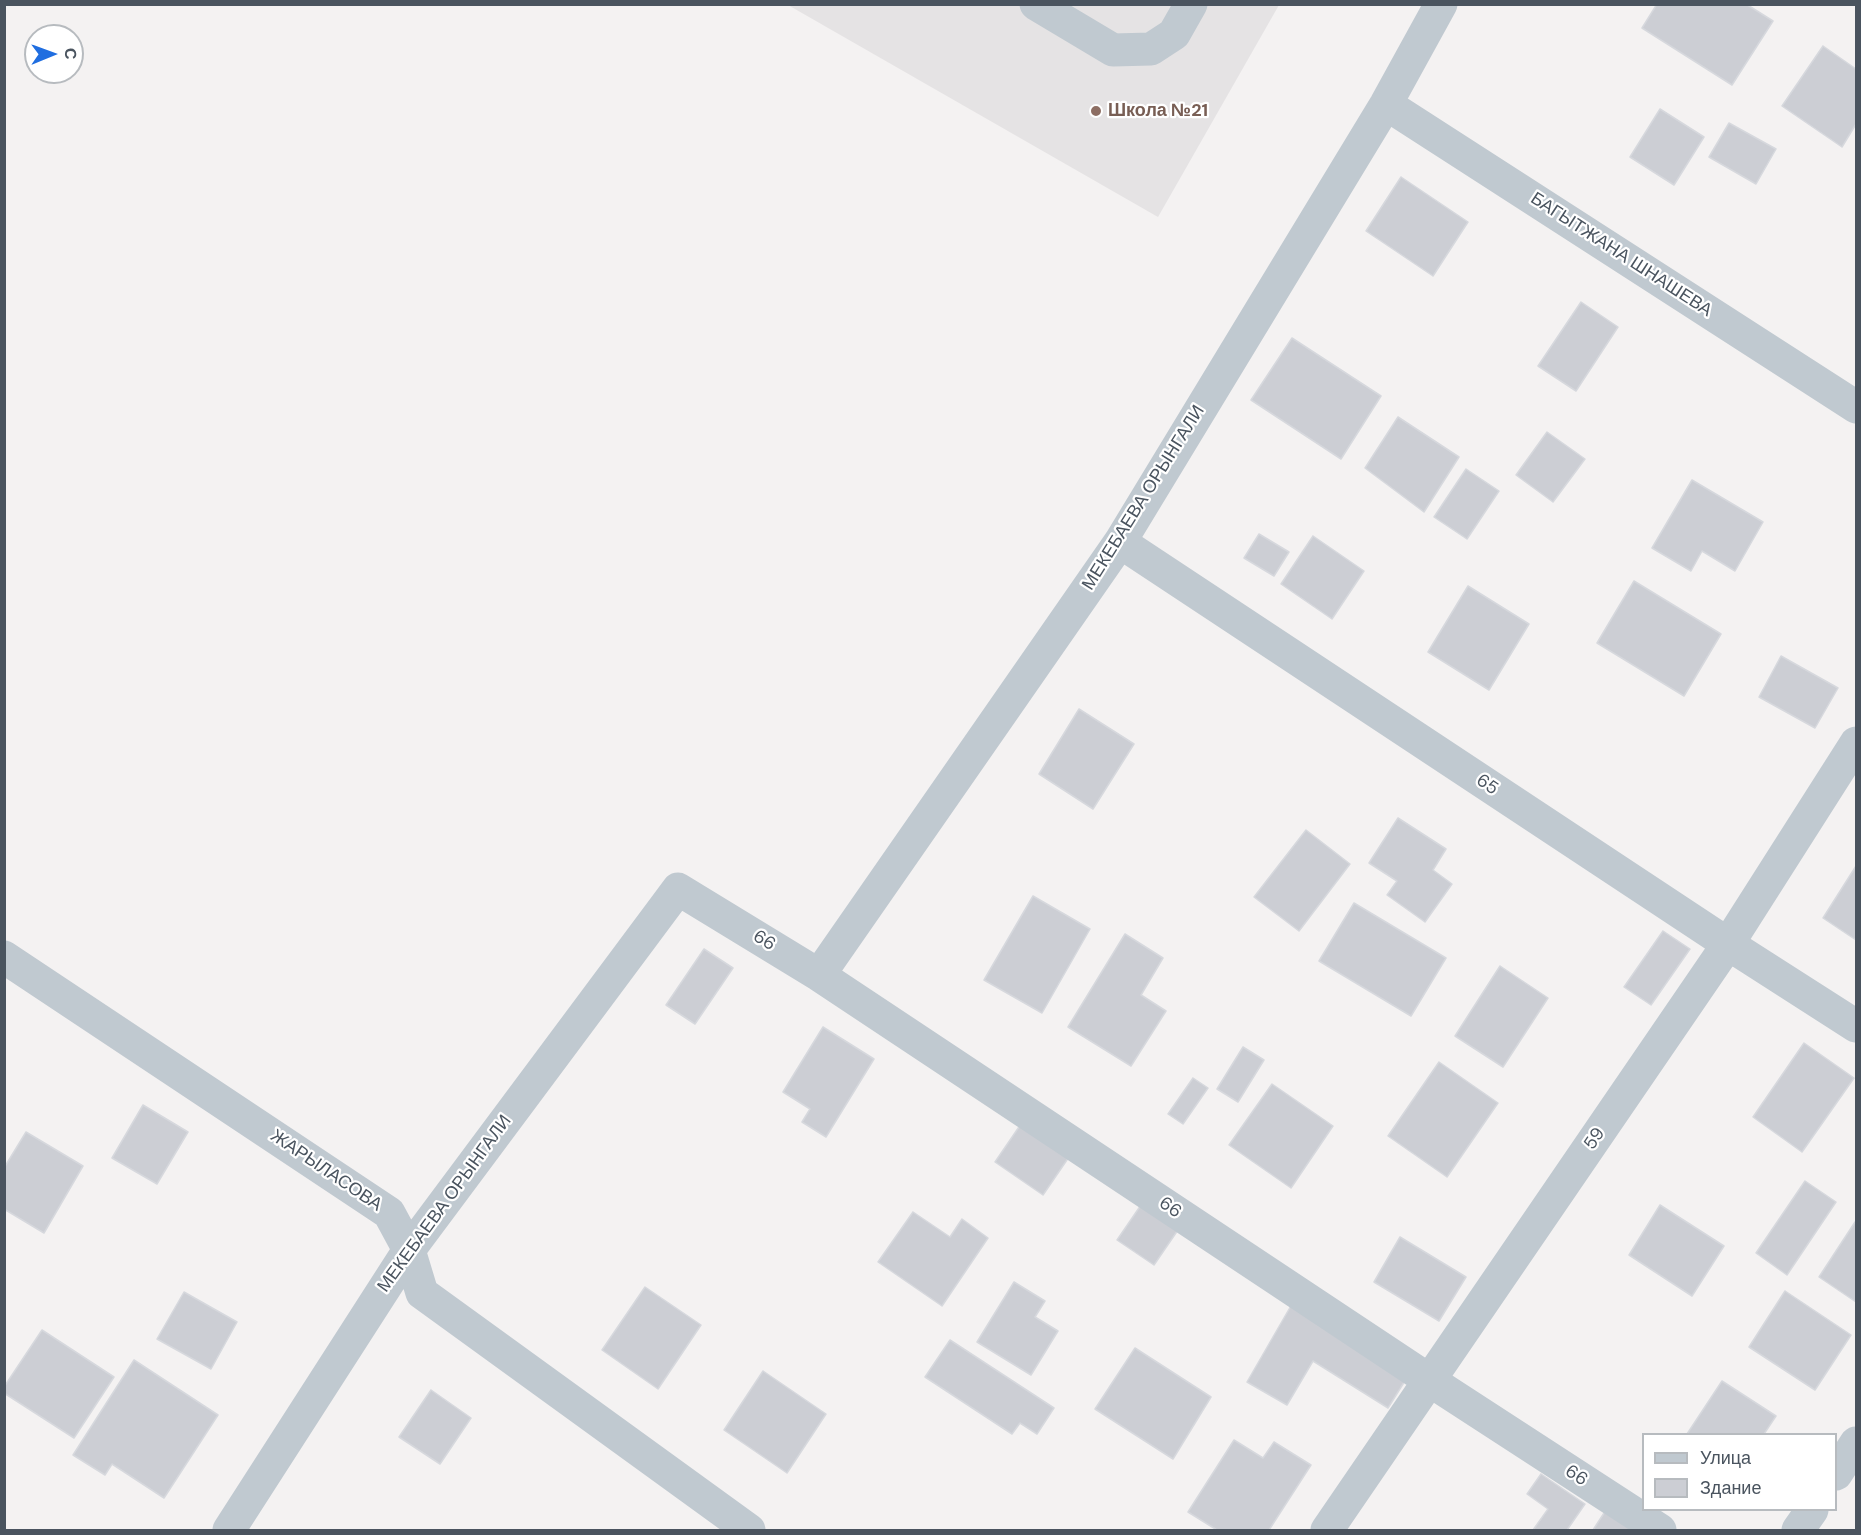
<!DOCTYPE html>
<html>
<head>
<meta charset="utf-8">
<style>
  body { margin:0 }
  #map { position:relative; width:1861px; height:1535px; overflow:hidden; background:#f4f2f2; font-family:"DM Sans",sans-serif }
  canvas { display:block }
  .frame { position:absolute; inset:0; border:6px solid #4a545f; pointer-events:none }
  .legend { position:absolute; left:1642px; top:1433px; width:195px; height:78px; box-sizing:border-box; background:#fff; border:2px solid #b7bbbf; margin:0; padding:8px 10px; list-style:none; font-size:18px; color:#4a545f }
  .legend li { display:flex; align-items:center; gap:12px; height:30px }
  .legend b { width:30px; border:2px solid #b7bbbf }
  .north { position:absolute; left:24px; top:24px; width:60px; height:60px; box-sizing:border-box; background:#fff; border:2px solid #b7bbbf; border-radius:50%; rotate:89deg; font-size:16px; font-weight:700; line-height:24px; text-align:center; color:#4a545f }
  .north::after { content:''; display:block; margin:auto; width:21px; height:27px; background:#206ee0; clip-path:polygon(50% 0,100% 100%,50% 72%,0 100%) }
</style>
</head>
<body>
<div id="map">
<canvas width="1861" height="1535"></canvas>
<div class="frame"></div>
<ul class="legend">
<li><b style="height:8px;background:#c0c9d0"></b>Улица</li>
<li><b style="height:16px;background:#ccced4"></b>Здание</li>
</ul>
<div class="north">С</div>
</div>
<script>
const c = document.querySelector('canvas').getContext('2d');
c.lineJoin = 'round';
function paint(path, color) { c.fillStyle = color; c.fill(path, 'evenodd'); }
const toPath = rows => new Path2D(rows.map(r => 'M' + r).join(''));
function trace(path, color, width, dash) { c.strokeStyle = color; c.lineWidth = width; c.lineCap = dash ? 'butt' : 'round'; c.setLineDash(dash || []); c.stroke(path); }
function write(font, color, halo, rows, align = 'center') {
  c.font = font + ' "DM Sans",sans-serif'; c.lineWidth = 4.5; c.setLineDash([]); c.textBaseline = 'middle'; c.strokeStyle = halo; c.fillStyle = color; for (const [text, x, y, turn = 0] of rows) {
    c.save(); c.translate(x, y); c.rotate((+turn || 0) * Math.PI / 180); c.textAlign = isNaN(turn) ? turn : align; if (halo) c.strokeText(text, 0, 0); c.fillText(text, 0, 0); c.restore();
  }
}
const education = toPath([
  [788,5,1279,5,1158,217]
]);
const building = toPath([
  [1657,4,1746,4,1773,21,1732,85,1642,28,1657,4],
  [1823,46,1856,69,1856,124,1842,147,1782,106,1823,46],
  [1660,109,1704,137,1674,185,1630,157,1660,109],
  [1729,123,1776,149,1756,184,1709,157,1729,123],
  [1401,177,1468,222,1433,276,1366,231,1401,177],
  [1581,302,1618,327,1576,391,1538,366,1581,302],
  [1292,338,1381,396,1341,459,1251,400,1292,338],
  [1398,417,1459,457,1424,512,1365,468,1398,417],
  [1547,432,1585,459,1553,502,1516,475,1547,432],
  [1466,469,1499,491,1467,539,1434,517,1466,469],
  [1692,480,1763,522,1735,571,1702,551,1691,571,1652,548,1692,480],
  [1259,534,1289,552,1274,576,1244,558,1259,534],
  [1313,536,1364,571,1332,619,1281,584,1313,536],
  [1634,581,1721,634,1684,696,1597,643,1634,581],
  [1468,586,1529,624,1489,690,1428,652,1468,586],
  [1781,656,1838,688,1815,728,1759,697,1781,656],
  [1079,709,1134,744,1093,809,1039,774,1079,709],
  [1398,818,1446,849,1433,870,1452,884,1425,922,1387,895,1397,881,1369,863,1398,818],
  [1306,830,1350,864,1299,931,1254,897,1306,830],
  [1856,866,1856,940,1823,918,1856,866],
  [1033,896,1090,929,1042,1013,984,980,1033,896],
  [1354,903,1446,958,1411,1016,1319,961,1354,903],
  [1663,931,1690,949,1651,1005,1624,987,1663,931],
  [1125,934,1163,958,1141,995,1166,1011,1131,1066,1068,1027,1125,934],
  [704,949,733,968,695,1024,666,1005,704,949],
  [1500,966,1548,998,1503,1067,1455,1036,1500,966],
  [823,1027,874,1059,826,1137,802,1122,810,1109,783,1092,823,1027],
  [1804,1043,1854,1078,1802,1152,1753,1117,1804,1043],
  [1243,1047,1264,1060,1238,1102,1217,1089,1243,1047],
  [1439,1062,1498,1103,1447,1177,1388,1136,1439,1062],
  [1193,1078,1208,1088,1183,1124,1168,1114,1193,1078],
  [1272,1084,1333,1126,1291,1188,1229,1145,1272,1084],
  [143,1105,188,1132,157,1184,112,1158,143,1105],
  [1021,1124,1069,1157,1043,1195,995,1162,1021,1124],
  [26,1132,83,1166,44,1233,4,1209,4,1168,26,1132],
  [1805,1181,1836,1202,1787,1275,1756,1253,1805,1181],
  [1141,1205,1178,1230,1154,1265,1117,1240,1141,1205],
  [1660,1205,1724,1246,1692,1296,1629,1255,1660,1205],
  [913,1212,950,1237,962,1219,988,1238,942,1306,878,1262,913,1212],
  [1855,1222,1856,1223,1856,1302,1819,1277,1855,1222],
  [1400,1237,1466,1277,1439,1321,1374,1282,1400,1237],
  [1014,1282,1045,1301,1035,1317,1058,1331,1031,1375,977,1342,1014,1282],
  [645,1287,701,1325,658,1389,602,1350,645,1287],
  [1785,1291,1851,1335,1815,1390,1749,1347,1785,1291],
  [184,1292,237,1322,211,1369,157,1339,184,1292],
  [1292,1304,1408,1376,1388,1408,1313,1361,1287,1405,1247,1382,1292,1304],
  [42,1330,114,1377,74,1438,4,1393,4,1387,42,1330],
  [950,1340,1054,1408,1037,1434,1020,1423,1012,1434,925,1377,950,1340],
  [1135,1348,1211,1397,1173,1459,1095,1409,1135,1348],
  [134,1360,218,1415,164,1498,112,1464,105,1475,73,1455,134,1360],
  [763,1371,826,1414,787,1473,724,1430,763,1371],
  [1722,1381,1776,1416,1764,1434,1687,1434,1722,1381],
  [431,1390,471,1418,440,1464,399,1437,431,1390],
  [1234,1440,1263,1458,1274,1442,1311,1465,1269,1530,1217,1530,1188,1512,1234,1440],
  [1541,1474,1585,1504,1567,1530,1533,1530,1548,1509,1527,1494,1541,1474],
  [1606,1510,1638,1530,1593,1530,1606,1510]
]);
const minor = toPath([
  [1036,4,1113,50,1151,49,1174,34,1191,4],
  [1386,104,1856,407],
  [1120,542,1728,944,1856,1026],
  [4,957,389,1213,409,1250,422,1293,749,1530],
  [819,975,1120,542,1386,104,1441,4],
  [1836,1474,1856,1443],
  [229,1530,409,1250,678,889,819,975,1429,1380,1660,1530],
  [1327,1530,1728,944,1856,743],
  [1798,1530,1812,1510]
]);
const markers = [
  [1096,111,6,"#8d6e63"]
];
const educationNames = [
  ["Школа №21",1108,111]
];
const streetNames = [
  ["БАГЫТЖАНА ШНАШЕВА",1621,255,33],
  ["МЕКЕБАЕВА ОРЫНГАЛИ",1144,498,-58],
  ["65",1487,785,34],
  ["66",764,941,31],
  ["59",1595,1139,-56],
  ["ЖАРЫЛАСОВА",326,1171,34],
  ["МЕКЕБАЕВА ОРЫНГАЛИ",445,1204,-54],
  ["66",1170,1208,34],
  ["66",1576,1476,33]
];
paint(education, '#e5e3e4');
paint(building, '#ccced4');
trace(building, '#d6d8dd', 1.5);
trace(minor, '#c0c9d0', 33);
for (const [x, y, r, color] of markers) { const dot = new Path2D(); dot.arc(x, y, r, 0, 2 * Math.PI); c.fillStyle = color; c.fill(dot); trace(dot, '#fff', 2); }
write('bold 18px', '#785e54', '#fff', educationNames, 'left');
write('18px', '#4a545f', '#fff', streetNames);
</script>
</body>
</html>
